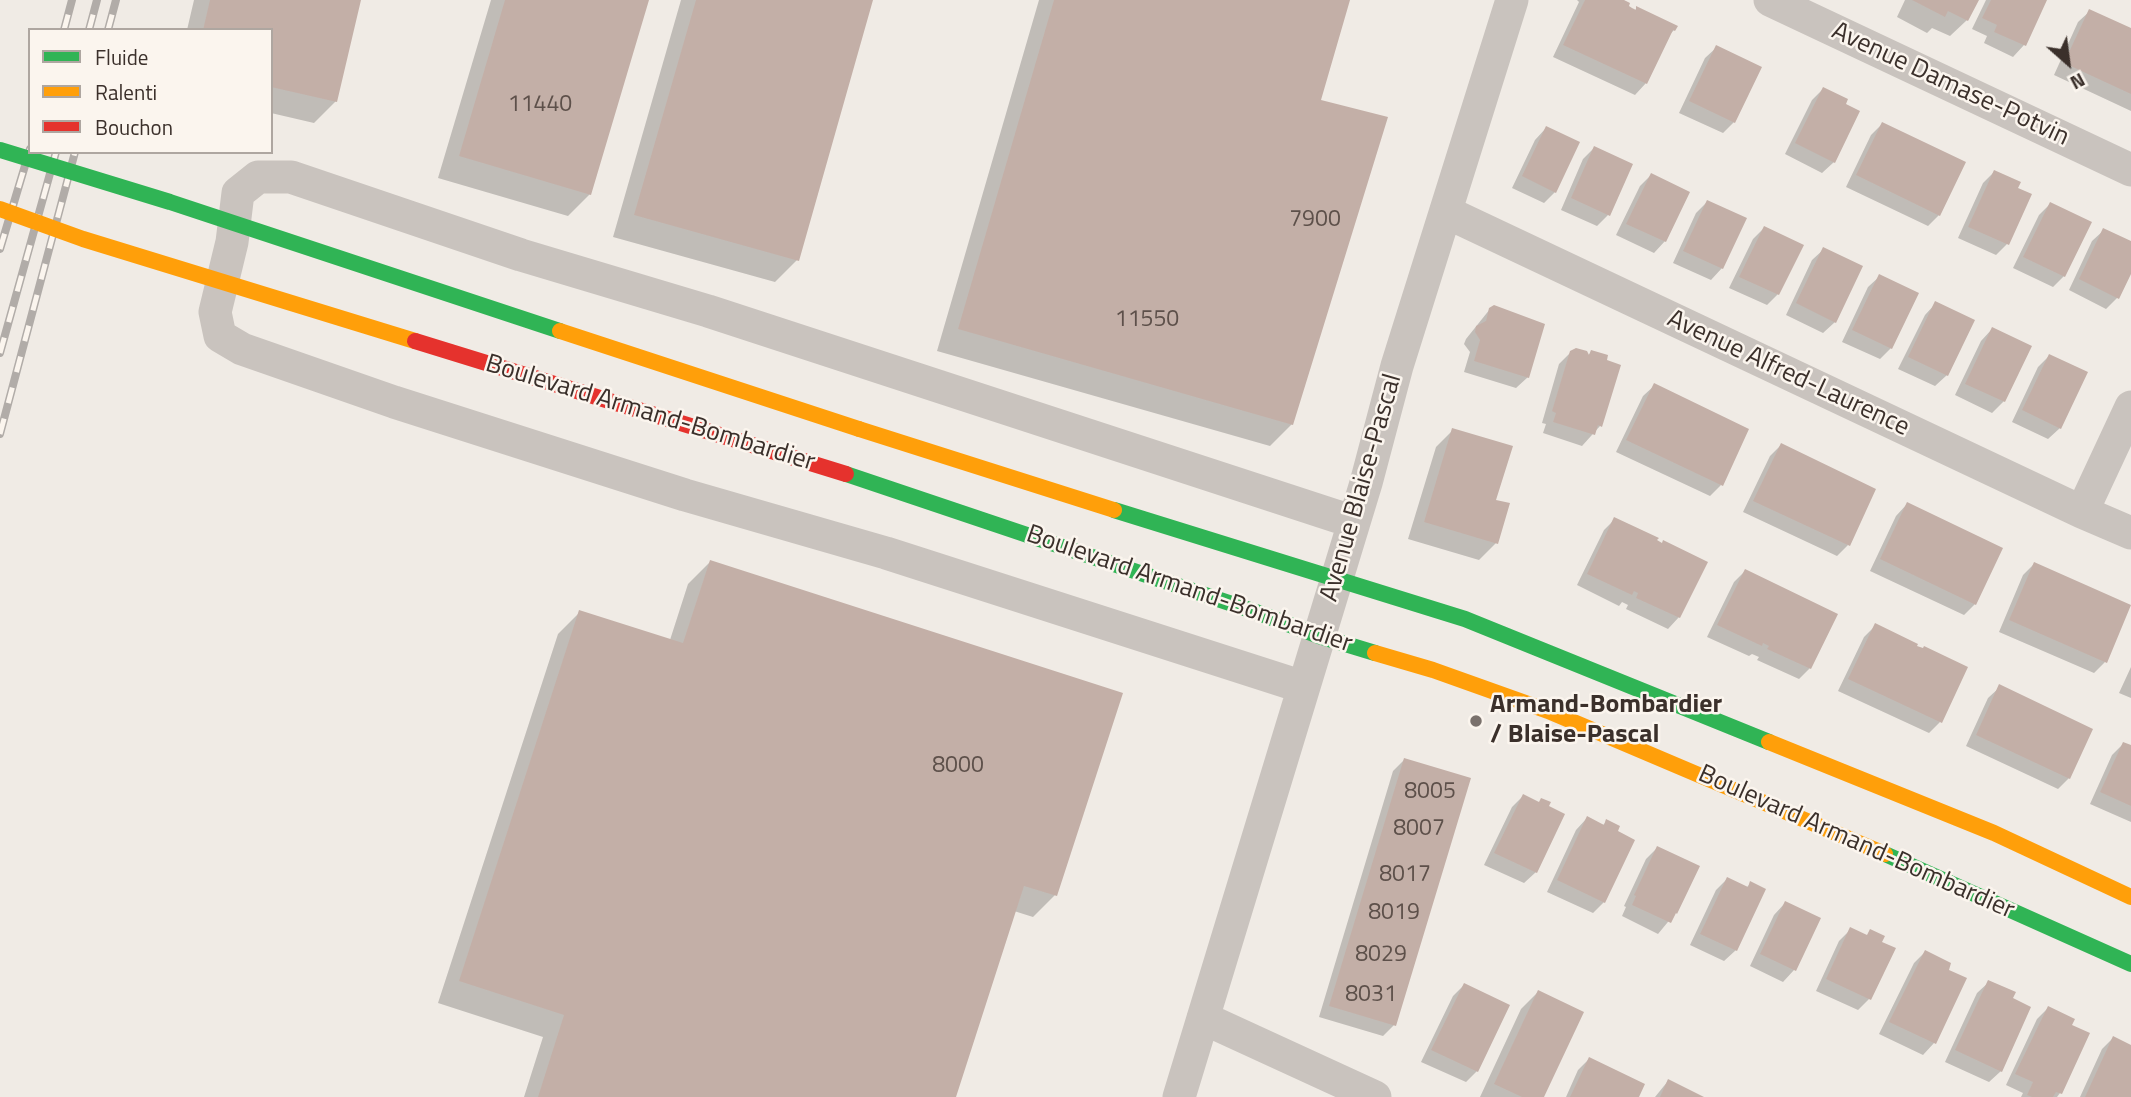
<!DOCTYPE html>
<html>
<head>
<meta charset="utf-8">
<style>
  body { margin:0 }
  #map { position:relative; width:2131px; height:1097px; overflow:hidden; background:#f0ebe5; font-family:"Titillium Web",sans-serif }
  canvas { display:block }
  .legend { position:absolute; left:28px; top:28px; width:245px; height:126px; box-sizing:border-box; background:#fbf5ee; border:2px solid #aea6a0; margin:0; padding:9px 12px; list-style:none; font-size:21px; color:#3b302b }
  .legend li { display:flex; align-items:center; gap:14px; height:35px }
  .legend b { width:35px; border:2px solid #aea6a0 }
  .north { position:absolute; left:2033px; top:28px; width:70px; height:70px; -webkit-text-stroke:5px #fbf5ee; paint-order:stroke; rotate:152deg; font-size:19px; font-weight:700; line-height:28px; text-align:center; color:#3b302b }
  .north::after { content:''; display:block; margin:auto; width:24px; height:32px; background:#3b302b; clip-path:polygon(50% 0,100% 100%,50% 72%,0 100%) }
</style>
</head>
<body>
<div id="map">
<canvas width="2131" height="1097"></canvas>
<ul class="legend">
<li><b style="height:9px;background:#30b455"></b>Fluide</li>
<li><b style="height:9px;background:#ff9f0a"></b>Ralenti</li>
<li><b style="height:9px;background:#e5322d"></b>Bouchon</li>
</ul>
<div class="north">N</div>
</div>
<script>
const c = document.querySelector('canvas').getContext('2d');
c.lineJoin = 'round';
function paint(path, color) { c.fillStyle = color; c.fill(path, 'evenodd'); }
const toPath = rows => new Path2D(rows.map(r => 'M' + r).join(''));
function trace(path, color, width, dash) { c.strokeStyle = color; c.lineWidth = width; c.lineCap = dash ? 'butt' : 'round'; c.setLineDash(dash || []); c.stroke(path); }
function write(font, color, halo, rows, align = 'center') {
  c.font = font + ' "Titillium Web",sans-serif'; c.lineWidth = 5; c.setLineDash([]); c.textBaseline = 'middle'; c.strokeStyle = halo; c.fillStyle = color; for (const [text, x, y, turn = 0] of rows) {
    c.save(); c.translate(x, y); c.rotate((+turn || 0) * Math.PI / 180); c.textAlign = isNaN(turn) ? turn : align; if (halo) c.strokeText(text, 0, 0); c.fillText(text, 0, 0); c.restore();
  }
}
const shadow = toPath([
  [194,0,359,0,336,101,314,123,271,113,271,30,187,30],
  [491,0,647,0,590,194,568,216,438,178],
  [681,0,872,0,797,260,775,282,613,237],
  [1039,0,1348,0,1319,101,1292,424,1270,446,937,351],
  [1577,0,1620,0,1626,7,1634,11,1637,8,1674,30,1668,36,1646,83,1635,95,1553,57,1579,2],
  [1905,0,1977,0,1967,20,1950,36,1932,28,1927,33,1897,17],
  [1986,0,2045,0,2024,45,2013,57,1984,43,1987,36,1972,29],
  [2090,11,2131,30,2131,111,2054,75,2078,22],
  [1717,47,1734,122,1723,133,1679,113,1705,58],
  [1823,89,1834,162,1822,173,1785,154,1812,100],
  [1882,124,1939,215,1928,226,1846,187,1871,135],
  [1546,128,1555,192,1544,203,1512,188,1535,140],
  [1594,148,1608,215,1597,226,1561,210,1583,159],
  [1994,172,2007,244,1996,255,1958,238,1983,183],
  [1651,175,1665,241,1654,253,1616,235,1640,186],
  [1707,202,1722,268,1711,280,1673,263,1696,213],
  [2050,204,2064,276,2053,287,2013,268,2039,215],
  [1764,228,1778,294,1767,305,1729,288,1753,239],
  [2104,230,2131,243,2131,270,2118,297,2106,309,2069,290,2092,241],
  [1824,249,1835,322,1823,333,1786,315,1812,260],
  [1880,276,1891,348,1880,359,1842,342,1868,287],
  [1936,303,1947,375,1935,386,1898,369,1925,315],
  [1490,309,1528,377,1516,388,1464,372,1470,352,1464,344,1466,339],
  [1992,329,2030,347,2004,401,1992,413,1955,395,1981,341],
  [1571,352,1587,356,1592,352,1600,426,1582,446,1543,433,1546,424,1542,423,1559,364],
  [2049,356,2060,428,2048,439,2012,422,2038,367],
  [1655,385,1721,485,1710,496,1616,452,1643,396],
  [1453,430,1496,543,1479,560,1408,539,1436,447],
  [1781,445,1848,545,1837,556,1743,512,1770,456],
  [1907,504,1975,604,1964,615,1870,571,1896,516],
  [1615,519,1679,617,1668,629,1626,609,1628,605,1622,602,1619,606,1577,585,1604,530],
  [710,562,1055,895,1033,917,1014,911,954,1097,524,1097,543,1037,438,1003,558,634,580,612,670,640,688,584],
  [2034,564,2105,662,2094,673,1999,632,2023,575],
  [1745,571,1810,668,1799,679,1757,660,1759,657,1752,654,1749,656,1707,637,1734,582],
  [1875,626,1940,722,1929,733,1838,691,1864,637],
  [2131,667,2131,698,2119,693],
  [2000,687,2069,778,2058,789,1966,746,1988,698],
  [2123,744,2131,747,2131,822,2090,804,2112,755],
  [1404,760,1394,1025,1383,1036,1319,1017,1393,771],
  [1523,796,1547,807,1536,872,1524,883,1484,865,1512,807],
  [1587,818,1602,826,1607,821,1604,902,1593,913,1547,892,1576,830],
  [1657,848,1672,917,1658,934,1622,916,1626,907,1624,906,1646,859],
  [1727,879,1746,888,1751,883,1736,950,1724,961,1690,945,1716,890],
  [1785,903,1819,919,1794,970,1783,982,1750,966,1774,915],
  [1851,929,1869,999,1858,1010,1816,991,1839,941],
  [1925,952,1947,971,1965,979,1934,1043,1923,1055,1879,1034,1914,963],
  [1989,982,2001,1071,1989,1082,1945,1062,1977,993],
  [1464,985,1477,1071,1466,1082,1421,1062,1453,996],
  [1538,992,1542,1097,1480,1097,1521,1009],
  [2048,1008,2060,1093,2057,1097,2021,1097,2023,1093,2006,1085,2037,1019],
  [2113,1038,2131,1046,2131,1097,2080,1097,2102,1049],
  [1589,1059,1637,1097,1566,1097,1578,1070],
  [1668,1081,1700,1097,1655,1097]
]);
const building = toPath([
  [210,0,361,0,337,102,271,87,271,30,203,30],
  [505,0,649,0,591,195,459,156],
  [696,0,873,0,799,261,634,215],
  [1054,0,1350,0,1321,100,1388,117,1293,425,958,329],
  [1585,0,1624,0,1630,3,1629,6,1632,8,1636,10,1636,6,1678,26,1675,31,1673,30,1647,84,1563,45],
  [1912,0,1979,0,1968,21,1948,11,1945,17],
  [1991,0,2047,0,2026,46,1994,32,1997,25,1982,18],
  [2089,9,2131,28,2131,94,2064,63],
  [1716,45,1762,67,1735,123,1689,101],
  [1823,87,1848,99,1846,104,1860,111,1835,163,1795,143],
  [1882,122,1966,162,1940,216,1856,175],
  [1546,126,1580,142,1556,193,1522,176],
  [1594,146,1633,164,1610,216,1571,198],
  [1994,170,2021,182,2018,188,2032,194,2009,245,1968,227],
  [1651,173,1690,192,1666,242,1626,224],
  [1707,200,1747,218,1723,269,1683,251],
  [2050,202,2092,222,2065,277,2023,257],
  [1764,226,1804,245,1779,295,1739,277],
  [2103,228,2131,241,2131,274,2119,299,2079,279],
  [1823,247,1863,266,1836,323,1796,303],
  [1879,274,1919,293,1892,349,1852,330],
  [1935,301,1975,320,1948,376,1908,357],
  [1494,305,1545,324,1529,378,1474,361,1480,340,1475,332,1476,326,1486,321,1489,308],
  [1992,327,2032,346,2005,402,1965,384],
  [1576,348,1587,351,1589,355,1591,350,1608,355,1607,360,1621,365,1602,427,1598,425,1595,435,1553,422,1556,413,1552,411,1570,351],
  [2049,354,2088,372,2061,429,2022,410],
  [1654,383,1749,429,1723,486,1626,440],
  [1452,428,1513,446,1496,500,1510,503,1498,544,1424,522],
  [1781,443,1876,489,1850,546,1753,501],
  [1907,502,2003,548,1976,605,1880,559],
  [1614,517,1659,538,1657,540,1662,543,1663,540,1708,562,1680,618,1636,598,1638,593,1634,591,1632,595,1587,574],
  [710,560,1123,693,1057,896,1024,886,956,1097,538,1097,564,1015,459,981,579,610,683,643],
  [2034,562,2131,605,2107,663,2009,620],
  [1745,569,1838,614,1811,669,1767,649,1769,646,1763,643,1762,646,1717,625],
  [1875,623,1918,644,1917,646,1923,648,1924,646,1968,667,1942,723,1848,679],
  [1999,684,2093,729,2070,779,1976,735],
  [2123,742,2131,745,2131,806,2100,792],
  [1404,758,1471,778,1396,1026,1329,1006],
  [1523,794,1539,802,1541,798,1551,802,1549,806,1565,814,1537,873,1494,853],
  [1587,816,1604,825,1606,819,1620,826,1618,831,1635,840,1605,903,1557,880],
  [1657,846,1700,866,1677,914,1676,913,1671,923,1632,905,1636,896,1634,895],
  [1727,877,1748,887,1750,881,1766,889,1737,951,1700,934],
  [1785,901,1821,918,1796,971,1760,954],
  [1850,927,1867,935,1870,929,1885,936,1882,942,1896,948,1871,1000,1826,979],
  [1925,950,1951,963,1949,970,1967,978,1936,1044,1889,1022],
  [1988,980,2016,992,2013,998,2031,1007,2002,1072,1955,1050],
  [1464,983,1510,1005,1478,1072,1431,1050],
  [1538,990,1584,1012,1544,1097,1522,1097,1494,1084],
  [2048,1006,2075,1019,2072,1025,2090,1033,2062,1094,2056,1092,2053,1097,2032,1097,2027,1095,2033,1082,2015,1074],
  [2113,1036,2131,1045,2131,1097,2085,1097],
  [1589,1057,1645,1084,1639,1097,1570,1097],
  [1668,1079,1704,1097,1660,1097]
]);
const street = toPath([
  [1770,0,2131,170],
  [1446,212,2082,512,2131,533],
  [2082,512,2131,407],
  [1303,687,886,553,685,495,394,402,242,349,220,336,215,312,232,242,238,193,258,177,291,177,521,255,708,311,1354,522],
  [1203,1018,1375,1097],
  [1179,1097,1366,483,1397,366,1512,0]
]);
const fast = toPath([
  [846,474,1256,612,1319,636,1375,653],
  [1114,510,1465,619,1769,742],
  [1885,854,2131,964]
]);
const slow = toPath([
  [859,429,1114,510],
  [1375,653,1433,670,1548,711,1885,854],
  [1769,742,1994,833,2131,897]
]);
const rail = toPath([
  [64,30,72,0],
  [89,30,97,0],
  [108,30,116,0],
  [0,249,30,149],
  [0,353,56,152],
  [0,434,75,152]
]);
const fastBridge = toPath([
  [0,150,170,202,560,331]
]);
const slowBridge = toPath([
  [0,209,83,239,415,341],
  [560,331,859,429]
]);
const jamBridge = toPath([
  [415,341,846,474]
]);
const markers = [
  [1476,721,7,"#7a716c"]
];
const numberNames = [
  ["11440",540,105],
  ["7900",1315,220],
  ["11550",1147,320],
  ["8000",958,766],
  ["8005",1430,792],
  ["8007",1419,829],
  ["8017",1405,875],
  ["8019",1394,913],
  ["8029",1381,955],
  ["8031",1371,995]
];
const streetNames = [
  ["Avenue Damase-Potvin",1950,85,25],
  ["Avenue Alfred-Laurence",1788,374,25],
  ["Boulevard Armand-Bombardier",650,414,17],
  ["Avenue Blaise-Pascal",1362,488,-74],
  ["Boulevard Armand-Bombardier",1189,590,19],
  ["Boulevard Armand-Bombardier",1856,843,24]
];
const poiNames = [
  ["Armand-Bombardier",1490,706],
  ["/ Blaise-Pascal",1490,736]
];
paint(shadow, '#0003');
paint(building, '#c3afa7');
trace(street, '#c9c3be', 33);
trace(fast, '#30b455', 16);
trace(slow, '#ff9f0a', 16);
trace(rail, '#b1aca8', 8);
trace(rail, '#fbf5ee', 5, [16]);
trace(fastBridge, '#30b455', 16);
trace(slowBridge, '#ff9f0a', 16);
trace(jamBridge, '#e5322d', 16);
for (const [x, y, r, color] of markers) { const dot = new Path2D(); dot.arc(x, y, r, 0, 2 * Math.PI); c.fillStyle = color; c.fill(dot); trace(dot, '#fbf5ee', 2.5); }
write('23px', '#5d504a', null, numberNames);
write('26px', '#3b302b', '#fbf5ee', streetNames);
write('bold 26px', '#3b302b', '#fbf5ee', poiNames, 'left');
</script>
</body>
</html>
